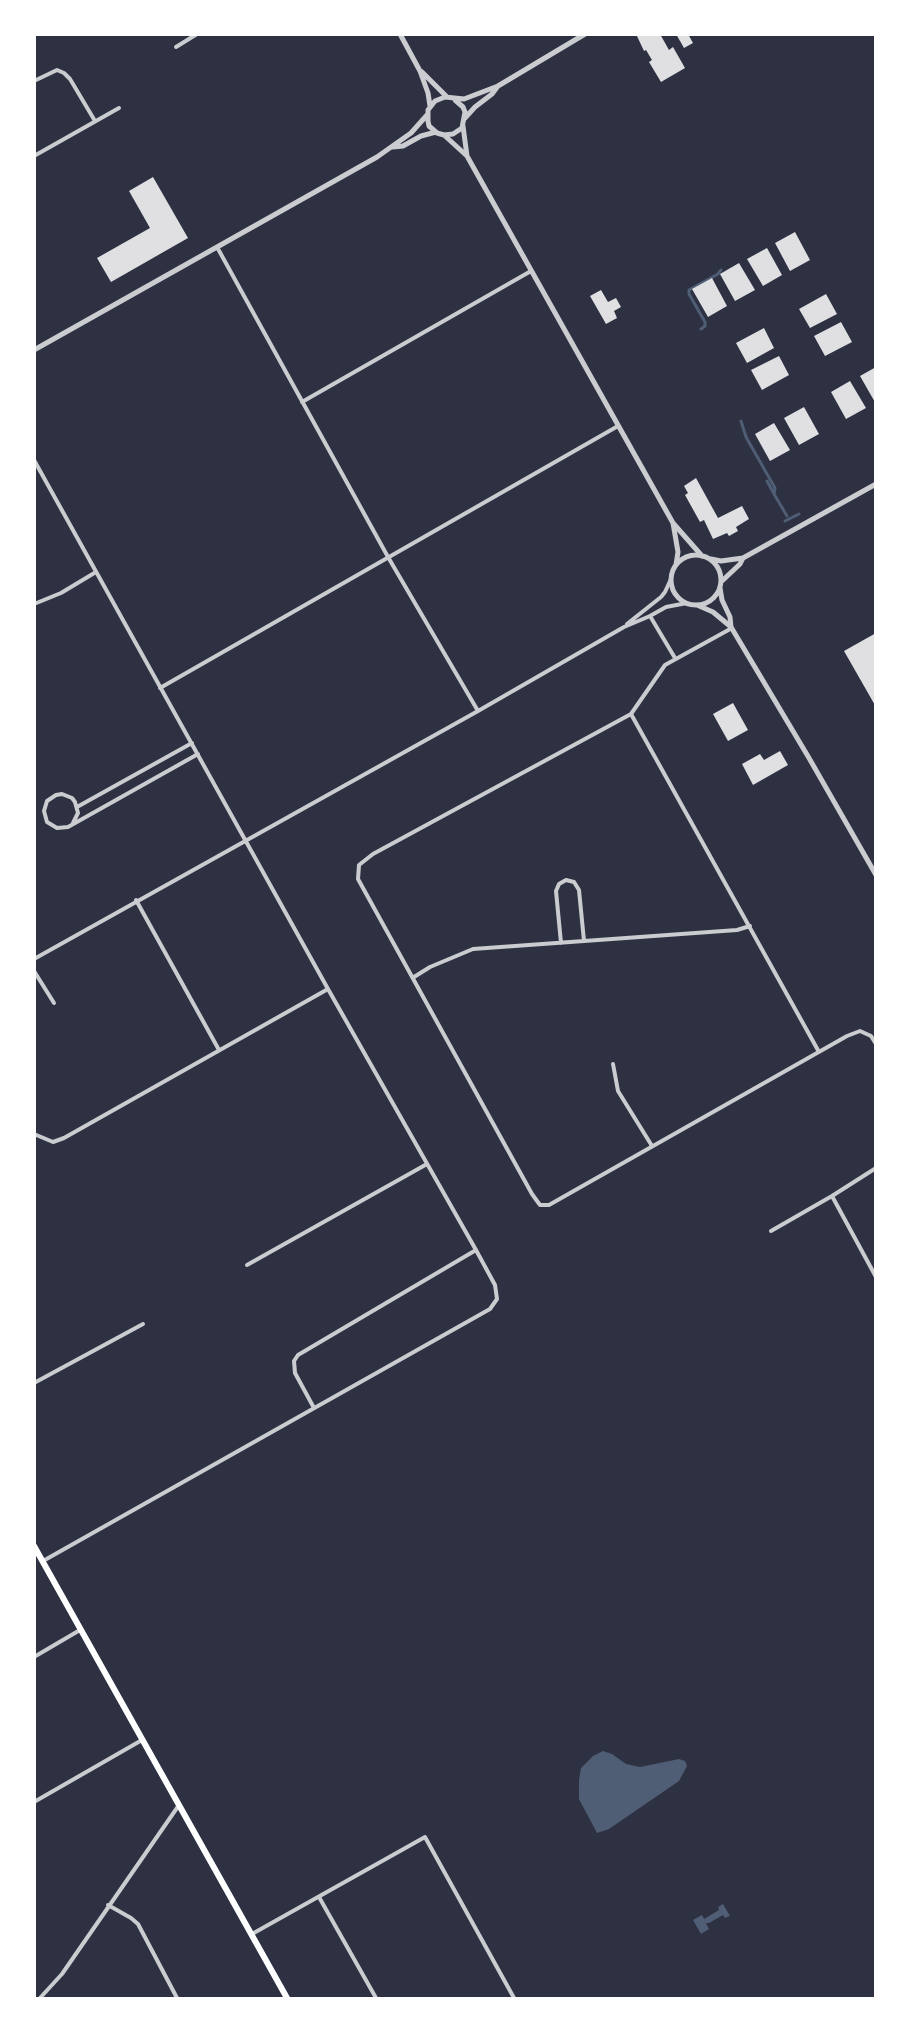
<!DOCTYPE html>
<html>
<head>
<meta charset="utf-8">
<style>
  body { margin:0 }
  #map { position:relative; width:910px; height:2033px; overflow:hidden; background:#2d3142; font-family:Helvetica,sans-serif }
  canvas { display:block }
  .frame { position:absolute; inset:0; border:36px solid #fff; pointer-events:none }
</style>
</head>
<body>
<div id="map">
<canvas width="910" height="2033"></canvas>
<div class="frame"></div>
</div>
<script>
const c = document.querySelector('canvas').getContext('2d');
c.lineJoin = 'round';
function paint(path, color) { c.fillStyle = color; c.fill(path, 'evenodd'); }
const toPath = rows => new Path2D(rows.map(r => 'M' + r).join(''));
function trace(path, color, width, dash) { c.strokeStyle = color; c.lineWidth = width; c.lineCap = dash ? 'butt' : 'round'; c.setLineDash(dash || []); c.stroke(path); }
const water = toPath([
  [603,1751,612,1754,626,1764,640,1767,679,1759,685,1761,687,1766,679,1781,609,1829,597,1833,579,1799,579,1780,581,1768,593,1756],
  [723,1904,730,1916,725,1918,723,1915,709,1923,706,1923,709,1929,701,1934,693,1920,702,1915,704,1919,719,1910,718,1907]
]);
const stream = toPath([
  [701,329,705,326,705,322,689,294,689,290,718,274,721,270],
  [741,421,746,437,775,488,774,494,787,516],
  [767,481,773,492],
  [785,521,799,514]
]);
const building = toPath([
  [636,34,660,34,669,50,673,47,685,68,661,82,649,62,652,60,646,50,644,51],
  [676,34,688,34,693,43,684,48],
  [153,177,188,238,111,282,97,258,150,228,129,191],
  [795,232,810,260,790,271,775,243],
  [767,248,782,275,763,286,747,259],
  [739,263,755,290,735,301,720,274],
  [712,278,727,306,708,317,692,289],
  [601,290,608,302,616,298,621,307,614,311,617,318,606,324,590,296],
  [826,294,837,314,810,328,799,309],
  [841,322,852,342,825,356,814,336],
  [764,328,774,348,747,363,736,343],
  [779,356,789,375,762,390,751,370],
  [876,367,876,404,860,376],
  [850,381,866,408,846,419,831,392],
  [804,407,819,434,799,445,784,418],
  [774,423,790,450,770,461,755,434],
  [696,478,718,518,742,506,749,519,736,527,738,531,729,536,727,533,713,539,704,520,700,522,685,495,688,493,684,486],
  [876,633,876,707,844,651],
  [733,703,748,730,728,741,713,714],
  [780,751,788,765,753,785,742,764,760,754,764,760]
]);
const minor = toPath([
  [176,47,197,34],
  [34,81,57,70,64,73,70,79,95,121],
  [34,156,119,108],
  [217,247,388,557,478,711],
  [302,402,531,271],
  [34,460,328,989,476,1250,495,1285,497,1299,490,1309,43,1561],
  [34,604,61,593,96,572],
  [650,616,675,658],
  [627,624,661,597,665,592,671,579],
  [732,628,665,665,631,714,373,854,359,865,358,879,532,1194,540,1205,549,1205,847,1036,860,1031,871,1036,876,1044],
  [160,688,618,426],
  [631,714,819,1052],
  [77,807,192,743],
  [73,823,78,813,75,802,72,798,62,794,56,795,47,801,44,811,47,822,57,828,68,827,198,754],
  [136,900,219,1050],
  [561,943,556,891,559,884,566,880,574,882,579,890,584,941],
  [34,959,478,711,624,627,650,616,666,607,687,603],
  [34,971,54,1003],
  [414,977,430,967,473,949,737,930,750,926],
  [613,1064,618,1091,652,1146],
  [34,1134,53,1142,64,1138,328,989],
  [832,1196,876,1277],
  [771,1231,832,1196,876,1168],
  [247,1265,427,1164],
  [34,1383,143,1324],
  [314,1408,295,1373,294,1361,298,1355,476,1250],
  [34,1657,80,1630],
  [34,1802,142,1740],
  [319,1897,376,1998],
  [108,1905,131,1918,138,1924,177,1998],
  [252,1934,425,1837,514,1998],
  [40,1998,62,1974,179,1805]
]);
const tertiary = toPath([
  [400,34,420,71,428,93,430,106],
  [422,72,447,97],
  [455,100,463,107,465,112,462,128,453,134,444,135,437,133,429,126,428,121,428,110,435,101,445,97,464,99,498,86,585,34],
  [465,118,475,107,492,94,498,86],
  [463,126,467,156],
  [444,135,467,156,673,523,702,556],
  [393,147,403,146,421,136,436,132],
  [34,350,377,157,411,133,427,115],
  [673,523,678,552,676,565],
  '671 580a25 25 0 1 1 50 0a25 25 0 1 1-50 0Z',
  [711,559,721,561,743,558,876,484],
  [722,581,740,564,743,558],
  [720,588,722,600,730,617,731,627],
  [697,605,713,612,731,627,809,758,876,875]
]);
const secondary = toPath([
  [34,1546,287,1998]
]);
paint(water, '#4f5d75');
trace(stream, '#4f5d75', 3);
paint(building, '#e0e0e3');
trace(minor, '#caccd0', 4);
trace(tertiary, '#caccd0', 5);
trace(secondary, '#fff', 6);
</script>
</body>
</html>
